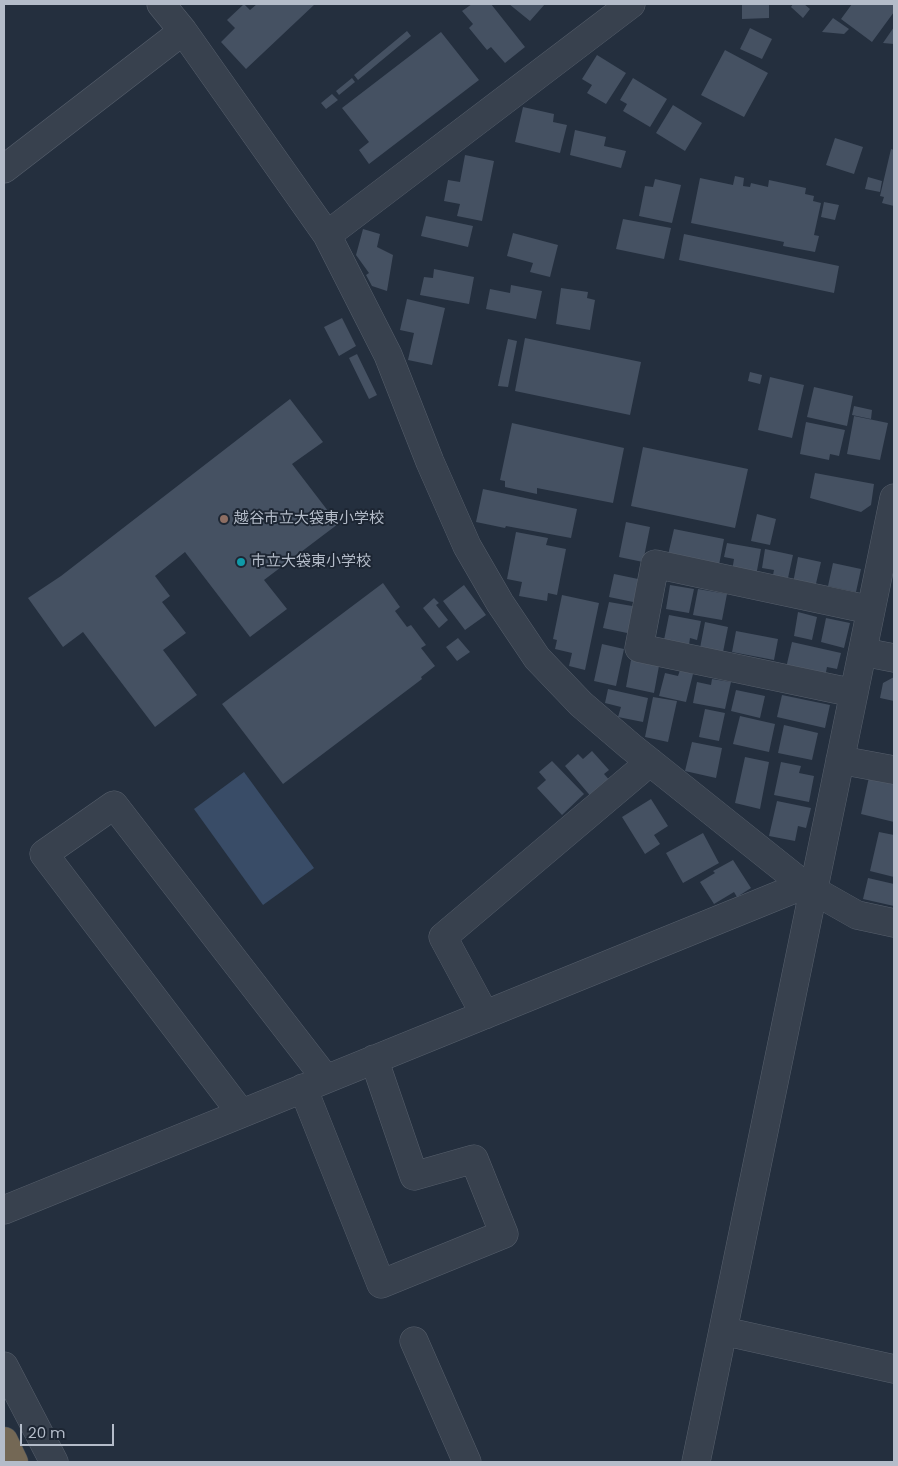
<!DOCTYPE html>
<html>
<head>
<meta charset="utf-8">
<style>
  body { margin:0 }
  #map { position:relative; width:898px; height:1466px; overflow:hidden; background:#242f3e; font-family:Poppins,sans-serif }
  canvas { display:block }
  .frame { position:absolute; inset:0; border:5px solid #b4bcc9; pointer-events:none }
  .scale { position:absolute; left:20px; top:1424px; width:94px; height:22px; box-sizing:border-box; border:2px solid #b4bcc9; border-top:0; padding-left:6px; font-size:15px; line-height:18px; white-space:nowrap; color:#b4bcc9; -webkit-text-stroke:4px #1d2633; paint-order:stroke }
</style>
</head>
<body>
<div id="map">
<canvas width="898" height="1466"></canvas>
<div class="frame"></div>
<div class="scale">20 m</div>
</div>
<script>
const c = document.querySelector('canvas').getContext('2d');
c.lineJoin = 'round';
function paint(path, color) { c.fillStyle = color; c.fill(path, 'evenodd'); }
const toPath = rows => new Path2D(rows.map(r => 'M' + r).join(''));
function trace(path, color, width, dash) { c.strokeStyle = color; c.lineWidth = width; c.lineCap = dash ? 'butt' : 'round'; c.setLineDash(dash || []); c.stroke(path); }
function write(font, color, halo, rows, align = 'center') {
  c.font = font + ' Poppins,"Noto Sans JP",sans-serif'; c.lineWidth = 4; c.setLineDash([]); c.textBaseline = 'middle'; c.strokeStyle = halo; c.fillStyle = color; for (const [text, x, y, turn = 0] of rows) {
    c.save(); c.translate(x, y); c.rotate((+turn || 0) * Math.PI / 180); c.textAlign = isNaN(turn) ? turn : align; if (halo) c.strokeText(text, 0, 0); c.fillText(text, 0, 0); c.restore();
  }
}
const water = toPath([
  [244,772,314,868,263,905,194,809]
]);
const building = toPath([
  [244,4,250,10,257,4,315,4,246,69,221,42,235,28,227,20],
  [472,4,491,4,525,47,505,63,491,47,487,50,469,28,473,24,462,11],
  [509,4,545,4,530,21],
  [742,4,769,4,769,18,742,19],
  [793,4,804,4,810,9,803,18,791,7],
  [852,4,894,4,894,12,872,42,841,19],
  [833,18,849,29,844,34,822,32],
  [894,27,894,44,883,43],
  [750,28,772,39,762,59,740,49],
  [407,31,411,36,358,80,354,75],
  [441,32,479,80,369,164,359,150,369,142,342,108],
  [725,50,768,73,744,117,701,95],
  [597,55,626,73,606,104,587,93,592,85,582,79],
  [352,78,355,82,339,95,336,91],
  [633,78,667,99,650,127,623,111,627,104,620,100],
  [332,94,338,100,326,109,321,103],
  [673,105,702,123,685,151,656,133],
  [523,107,554,114,553,122,567,125,560,153,515,142],
  [575,130,606,137,604,146,626,151,621,168,570,155],
  [835,138,863,147,854,174,826,165],
  [891,149,894,150,894,206,882,203,884,197,880,196],
  [465,155,494,161,482,221,457,216,460,204,444,201,448,180,460,182],
  [735,176,744,178,743,186,750,187,751,183,768,187,769,180,806,188,805,194,814,196,813,201,821,203,814,235,819,236,815,252,783,246,784,242,691,223,700,178,733,185],
  [868,177,882,181,880,192,865,189],
  [655,179,681,185,672,223,639,216,645,186,653,187],
  [824,202,839,205,835,220,821,217],
  [426,216,473,226,468,247,421,236],
  [623,219,671,228,664,259,616,249],
  [363,229,380,234,377,247,393,255,387,291,372,286,366,275,369,273,356,255],
  [513,233,558,245,550,277,530,272,533,263,507,256],
  [684,234,839,266,834,293,679,260],
  [434,269,474,277,469,304,420,295,424,277,433,278],
  [511,285,542,291,536,319,486,309,490,289,510,293],
  [561,288,588,292,587,298,595,300,590,330,556,324],
  [407,299,445,308,432,365,408,360,414,333,400,330],
  [342,318,356,346,339,356,324,327],
  [525,338,641,362,630,415,515,391],
  [508,339,517,341,508,387,498,386],
  [357,354,377,395,369,399,349,358],
  [750,372,762,375,760,384,748,381],
  [770,377,804,385,792,438,758,430],
  [814,387,853,396,847,426,807,417],
  [290,399,323,442,292,464,338,524,264,580,287,609,250,637,185,552,155,576,170,596,162,602,186,633,163,650,197,695,155,727,83,632,63,647,28,598,61,576],
  [854,406,872,410,871,419,852,415],
  [854,416,888,423,880,460,847,454],
  [806,422,845,430,839,456,830,454,829,460,800,454],
  [512,423,624,448,613,503,537,488,537,494,505,487,505,481,500,480],
  [643,447,748,469,735,528,631,506],
  [815,473,874,484,871,505,861,512,810,498],
  [483,489,577,509,571,538,506,526,505,528,476,522],
  [757,514,776,519,770,545,751,541],
  [626,522,650,527,643,562,619,557],
  [674,529,724,539,719,565,668,555],
  [516,532,548,538,546,545,566,549,557,595,548,593,547,601,519,596,522,582,507,579],
  [727,543,761,549,756,576,732,571,734,559,724,557],
  [765,549,793,555,788,578,773,575,774,570,762,568],
  [798,557,821,562,815,588,793,583],
  [833,563,861,569,856,592,828,586],
  [614,574,643,580,638,603,609,597],
  [383,583,400,607,395,611,407,627,411,625,426,645,421,648,435,666,421,677,422,679,283,784,222,704],
  [464,585,486,615,465,630,443,601],
  [670,585,694,589,689,613,666,609],
  [698,589,727,594,722,620,693,615],
  [562,595,599,603,585,670,569,666,572,653,555,649,557,640,553,639],
  [434,598,439,603,436,605,448,620,439,628,423,608],
  [609,602,638,607,632,634,603,628],
  [798,612,817,617,812,640,794,636],
  [669,615,701,621,697,640,690,638,689,645,664,640],
  [826,618,850,623,844,648,821,642],
  [705,622,728,627,723,652,700,648],
  [736,631,778,639,774,660,732,652],
  [458,638,470,652,457,661,446,647],
  [792,642,841,653,837,669,827,667,825,677,786,668],
  [602,644,624,649,616,686,594,681],
  [631,660,659,666,654,693,626,687],
  [680,670,693,674,686,702,659,696,665,673,678,676],
  [894,677,894,701,880,698,883,683],
  [712,679,731,682,725,709,693,703,697,682,711,685],
  [608,689,648,698,643,722,618,717,621,707,605,703],
  [736,690,765,696,760,718,731,711],
  [782,695,830,705,825,728,777,717],
  [653,697,677,701,668,742,645,737],
  [705,709,725,713,719,741,699,737],
  [740,716,775,724,769,752,733,744],
  [784,725,818,733,812,760,778,753],
  [692,742,722,748,716,778,685,771],
  [592,751,609,770,604,774,612,783,593,799,565,766,578,754,583,759],
  [745,757,769,762,760,809,735,803],
  [552,761,584,794,562,815,537,788,546,780,539,772],
  [781,762,801,766,799,773,814,776,809,802,774,795],
  [869,777,894,783,894,822,861,814],
  [651,799,668,826,654,835,660,844,645,854,622,817],
  [777,801,811,808,806,828,798,826,795,841,769,836],
  [879,832,894,835,894,877,870,871],
  [703,833,719,863,683,883,666,853],
  [733,860,751,888,737,897,734,892,714,904,700,882,715,873,713,871],
  [868,878,894,884,894,906,863,899]
]);
const minor = toPath([
  [161,4,183,31,327,235,388,355,430,462,467,546,500,603,537,658,581,704,630,746,804,885,857,915,894,923],
  [4,169,183,31],
  [327,235,631,4],
  [863,652,894,658],
  [854,693,639,648,655,564,871,610],
  [840,760,894,770],
  [485,1015,443,937,650,762],
  [303,1088,381,1284,504,1234,474,1159,414,1176,374,1059],
  [241,1113,44,854,114,805,326,1079],
  [4,1210,804,885],
  [723,1331,894,1369],
  [414,1341,467,1462],
  [4,1366,54,1462],
  [696,1462,894,498]
]);
const highway = toPath([
  [4,1441,14,1462]
]);
const markers = [
  [224,519,5,"#8d6e63"],
  [241,562,5,"#0f9aa8"]
];
const poiNames = [
  ["越谷市立大袋東小学校",234,519],
  ["市立大袋東小学校",251,562]
];
paint(water, '#394c67');
paint(building, '#455162');
trace(minor, '#565f6c', 29);
trace(highway, '#434c59', 29);
trace(minor, '#38414e', 28);
trace(highway, '#746855', 28);
for (const [x, y, r, color] of markers) { const dot = new Path2D(); dot.arc(x, y, r, 0, 2 * Math.PI); c.fillStyle = color; c.fill(dot); trace(dot, '#1d2633', 2); }
write('15px', '#b4bcc9', '#1d2633', poiNames, 'left');
</script>
</body>
</html>
